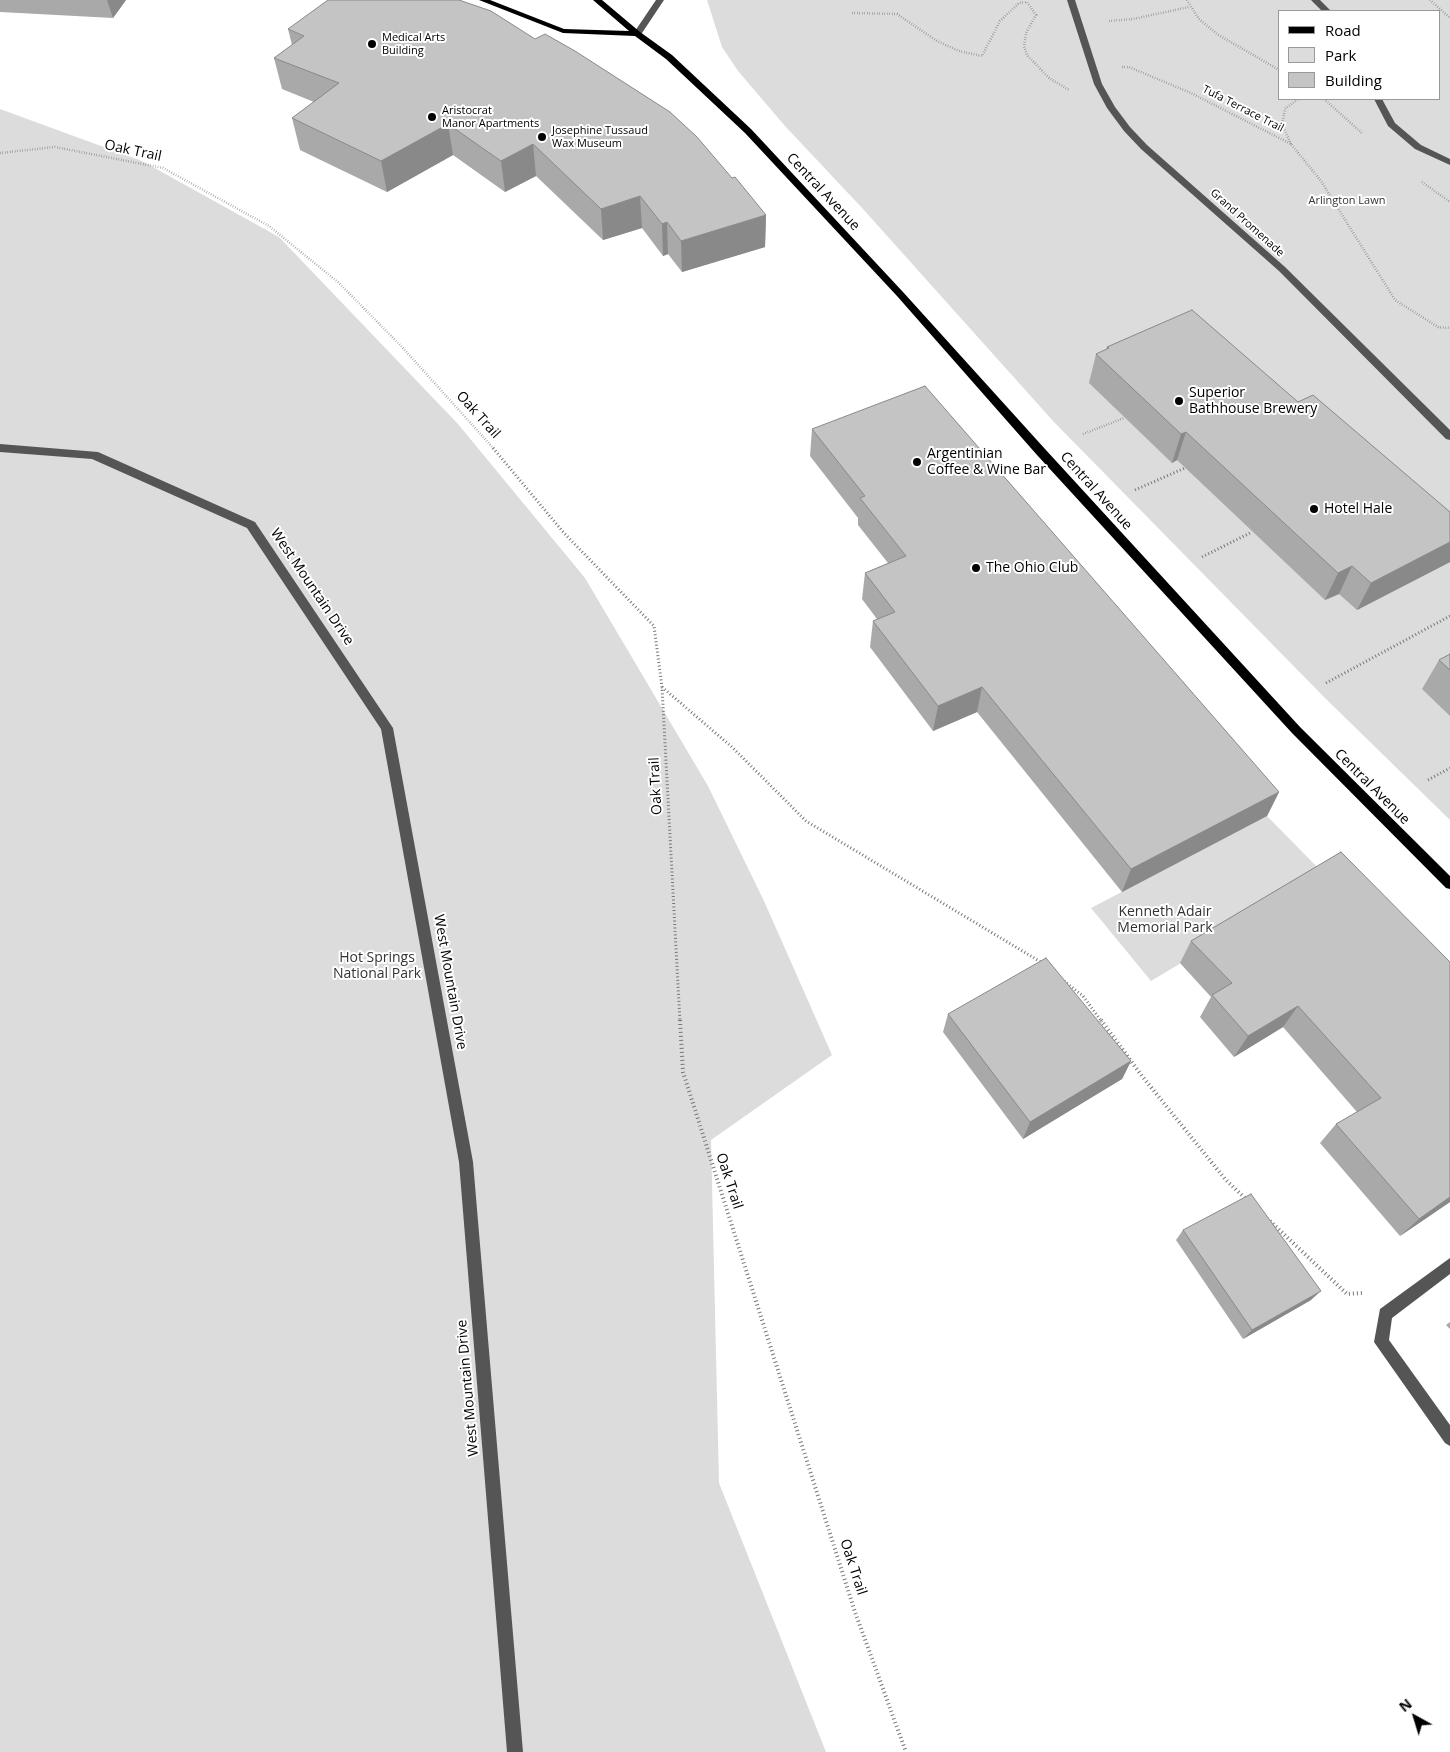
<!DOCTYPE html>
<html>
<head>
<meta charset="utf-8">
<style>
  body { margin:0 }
  #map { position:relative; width:1450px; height:1752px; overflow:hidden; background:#fff; font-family:"Open Sans",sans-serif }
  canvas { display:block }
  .legend { position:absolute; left:1278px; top:10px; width:162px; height:90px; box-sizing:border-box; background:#fff; border:1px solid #999; margin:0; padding:6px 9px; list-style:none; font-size:15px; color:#000 }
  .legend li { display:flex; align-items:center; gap:10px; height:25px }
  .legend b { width:25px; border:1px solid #999 }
  .north { position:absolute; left:1390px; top:1692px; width:50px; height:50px; -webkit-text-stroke:4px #fff; paint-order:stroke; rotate:321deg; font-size:14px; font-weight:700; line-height:20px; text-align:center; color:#000 }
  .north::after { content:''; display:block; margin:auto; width:18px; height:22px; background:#000; clip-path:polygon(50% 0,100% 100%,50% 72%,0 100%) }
</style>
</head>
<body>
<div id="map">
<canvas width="1450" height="1752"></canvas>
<ul class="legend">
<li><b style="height:6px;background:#000"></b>Road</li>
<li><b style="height:14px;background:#dcdcdc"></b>Park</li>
<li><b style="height:14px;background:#c4c4c4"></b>Building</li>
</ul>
<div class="north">N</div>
</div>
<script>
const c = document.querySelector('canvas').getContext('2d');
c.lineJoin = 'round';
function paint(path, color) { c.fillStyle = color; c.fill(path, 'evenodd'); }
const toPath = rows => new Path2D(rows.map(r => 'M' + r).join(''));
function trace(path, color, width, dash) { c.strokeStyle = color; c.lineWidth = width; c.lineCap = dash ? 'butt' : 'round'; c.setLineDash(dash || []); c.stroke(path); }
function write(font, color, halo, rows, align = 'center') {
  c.font = font + ' "Open Sans",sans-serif'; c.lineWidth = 4; c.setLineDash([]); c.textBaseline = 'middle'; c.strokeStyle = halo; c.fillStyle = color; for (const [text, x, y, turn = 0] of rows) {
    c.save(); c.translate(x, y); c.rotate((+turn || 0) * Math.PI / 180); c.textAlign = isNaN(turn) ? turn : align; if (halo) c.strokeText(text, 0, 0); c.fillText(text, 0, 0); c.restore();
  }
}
const green = toPath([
  [707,0,1450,0,1450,820,1324,697,1053,421,863,209,785,126,738,71,722,47],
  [1279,11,1439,11,1439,99,1279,99],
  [0,109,142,161,279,237,458,424,585,578,708,786,764,901,832,1055,711,1140,719,1483,826,1752,0,1752],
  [1267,816,1326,876,1151,981,1091,908]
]);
const pathFar2 = toPath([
  [1187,0,1199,19,1217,34,1279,70],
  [1430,0,1450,18],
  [852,13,897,14,937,41,959,51,982,56,1000,21,1019,3,1027,2,1036,15,1026,33,1024,46,1027,55,1049,78,1069,90],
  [1109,21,1133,19,1189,7],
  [1122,67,1129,67,1191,93,1291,144,1321,181,1395,300,1438,327,1450,328],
  [1324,99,1363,134],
  [1291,144,1282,124,1285,109,1298,99],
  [0,153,55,147,163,168,269,226,339,283,402,347,494,449],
  [1422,182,1450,202],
  [1083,434,1124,418]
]);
const pathFar1 = toPath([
  [493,448,564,533,654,626,662,687,680,1022],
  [1135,490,1187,467],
  [1202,557,1252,532],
  [1326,683,1450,616],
  [662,687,733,748,806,821,1044,964],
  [1428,780,1450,768],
  [1064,981,1083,996,1102,1022]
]);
const path = toPath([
  [680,1020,683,1072,855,1612,906,1752],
  [1101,1020,1142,1076,1225,1179,1247,1200],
  [1270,1221,1347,1294,1362,1293]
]);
const minor = toPath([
  [656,0,664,0,640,36,634,36,633,34,656,0],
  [1067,0,1075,0,1102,84,1115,107,1130,127,1147,145,1285,267,1450,430,1450,440,1446,439,1279,271,1141,149,1124,131,1107,108,1094,84,1067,0],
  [1311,0,1320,0,1331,11,1322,11,1311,0],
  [1374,99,1382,99,1395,123,1421,145,1450,159,1450,165,1415,149,1388,126,1374,99],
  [0,444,98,452,255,522,393,728,473,1162,523,1752,507,1752,459,1162,381,729,247,528,92,459,0,452,0,444],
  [1450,1258,1450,1274,1392,1318,1389,1340,1450,1425,1450,1446,1445,1443,1374,1342,1380,1309,1450,1258]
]);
const major = toPath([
  [479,0,490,0,564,29,629,31,593,0,602,0,640,32,672,55,751,129,903,292,1045,449,1300,727,1450,876,1450,889,1446,888,1292,733,1037,455,897,296,745,133,666,59,635,36,563,33,479,0]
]);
const wall = toPath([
  [0,0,126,0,113,18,0,12],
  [288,29,766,215,765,247,682,272,668,254,663,256,642,228,603,240,536,176,505,192,453,155,387,192,300,150,292,118,314,102,282,89,274,58,292,45],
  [1107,347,1298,402,1450,512,1450,562,1357,610,1339,594,1325,600,1177,460,1172,463,1089,383,1096,354,1106,350],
  [812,429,1279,792,1267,816,1122,892,977,712,933,731,870,647,873,621,877,619,862,599,865,573,888,563,858,525,858,518,810,456],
  [1450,654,1450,716,1422,689,1439,660],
  [1341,852,1450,1202,1400,1236,1320,1143,1336,1124,1357,1112,1283,1027,1234,1057,1200,1017,1211,997,1180,963,1191,941],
  [948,1014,1131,1061,1122,1079,1023,1139,943,1032],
  [1183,1230,1311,1300,1243,1339,1176,1240],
  [1450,1322,1450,1329,1446,1325]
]);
const shadedWall = toPath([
  [107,0,126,0,113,18],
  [448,124,453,155,387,192,381,161],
  [533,144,536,176,505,192,501,161],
  [640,196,642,228,603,240,601,209],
  [766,215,765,247,682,272,681,241],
  [667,222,668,254,663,256,662,224],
  [1186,432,1177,460,1172,463,1181,434],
  [1450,542,1450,562,1357,610,1371,583],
  [1352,566,1339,594,1325,600,1338,573],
  [982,687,977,712,933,731,938,706],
  [1279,792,1267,816,1122,892,1131,869],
  [1298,1006,1283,1027,1234,1057,1248,1036],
  [1131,1061,1122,1079,1023,1139,1030,1122],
  [1450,1197,1450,1202,1400,1236,1419,1219],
  [1321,1291,1311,1300,1243,1339,1252,1330]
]);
const building = toPath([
  [328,0,459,0,491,11,535,39,545,34,575,51,670,112,697,137,732,178,735,177,766,215,681,241,667,222,662,224,640,196,601,209,533,144,501,161,448,124,381,161,292,118,339,83,274,58,304,36,288,29,328,0],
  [1192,310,1298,402,1313,395,1450,512,1450,542,1371,583,1352,566,1338,573,1186,432,1181,434,1096,354,1109,348,1107,347,1192,310],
  [925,386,1279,792,1131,869,982,687,938,706,873,621,895,612,865,573,906,556,860,498,865,496,812,429,925,386],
  [1450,654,1450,670,1439,660,1450,654],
  [1341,852,1450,962,1450,1197,1419,1219,1336,1124,1381,1098,1298,1006,1248,1036,1212,995,1232,983,1191,941,1341,852],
  [1046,958,1131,1061,1030,1122,948,1014,1046,958],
  [1251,1194,1321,1291,1252,1330,1183,1230,1251,1194]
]);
const markers = [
  [372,44,5,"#000"],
  [432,117,5,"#000"],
  [542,137,5,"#000"],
  [1179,401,5,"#000"],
  [917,462,5,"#000"],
  [1314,509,5,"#000"],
  [976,568,5,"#000"]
];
const farPoinames = [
  ["Medical Arts",382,38],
  ["Building",382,51],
  ["Aristocrat",442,111],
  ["Manor Apartments",442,124],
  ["Josephine Tussaud",552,131],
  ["Wax Museum",552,144]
];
const farStreetnames = [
  ["Tufa Terrace Trail",1243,109,27],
  ["Grand Promenade",1247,223,42]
];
const farParknames = [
  ["Arlington Lawn",1347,201]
];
const streetNames = [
  ["Oak Trail",133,151,12],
  ["Central Avenue",823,192,47],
  ["Oak Trail",478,415,48],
  ["Central Avenue",1096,491,48],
  ["West Mountain Drive",312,587,56],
  ["Oak Trail",656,786,-93],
  ["Central Avenue",1372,787,45],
  ["West Mountain Drive",450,982,80],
  ["Oak Trail",729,1181,72],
  ["West Mountain Drive",468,1388,-95],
  ["Oak Trail",853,1567,72]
];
const poiNames = [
  ["Superior",1189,393],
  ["Bathhouse Brewery",1189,409],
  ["Argentinian",927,454],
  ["Coffee & Wine Bar",927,470],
  ["Hotel Hale",1324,509],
  ["The Ohio Club",986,568]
];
const parkNames = [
  ["Kenneth Adair",1165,912],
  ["Memorial Park",1165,928],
  ["Hot Springs",377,958],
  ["National Park",377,974]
];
paint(green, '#dcdcdc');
trace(pathFar2, '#777', 2.5, [0.5, 2]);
trace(pathFar1, '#777', 3, [1, 2.5]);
trace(path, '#777', 4, [1, 3]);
paint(minor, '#555');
paint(major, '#000');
paint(wall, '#a9a9a9');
paint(shadedWall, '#898989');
paint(building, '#c4c4c4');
trace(building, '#898989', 1);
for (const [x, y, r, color] of markers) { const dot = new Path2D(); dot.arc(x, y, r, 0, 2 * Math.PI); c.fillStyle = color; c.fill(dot); trace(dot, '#fff', 2); }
write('11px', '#000', '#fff', farPoinames, 'left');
write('11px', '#000', '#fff', farStreetnames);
write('11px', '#333', '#fff', farParknames);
write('14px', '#000', '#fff', streetNames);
write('14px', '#000', '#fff', poiNames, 'left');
write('14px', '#333', '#fff', parkNames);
</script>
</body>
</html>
